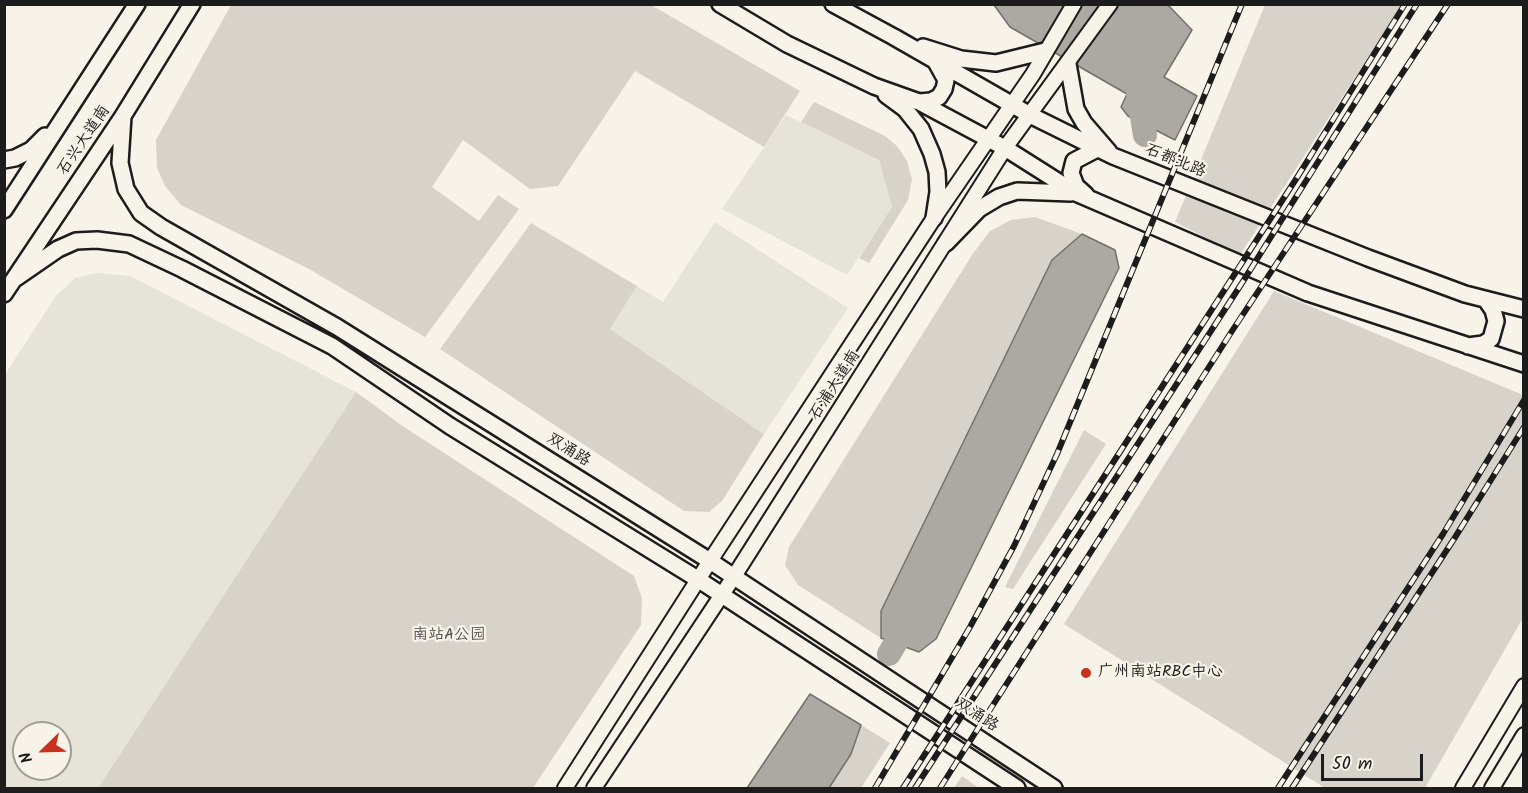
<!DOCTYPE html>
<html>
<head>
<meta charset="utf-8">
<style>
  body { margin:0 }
  #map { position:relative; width:1528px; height:793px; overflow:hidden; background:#f7f3e8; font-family:Kalam,sans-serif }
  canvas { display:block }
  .frame { position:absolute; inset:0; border:6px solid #1c1c1c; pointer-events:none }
  .north { position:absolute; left:12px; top:721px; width:60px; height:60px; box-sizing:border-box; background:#f7f3e8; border:2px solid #9f9d96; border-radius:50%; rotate:247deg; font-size:16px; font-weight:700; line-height:24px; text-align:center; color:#1c1c1c }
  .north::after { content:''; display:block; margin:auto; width:21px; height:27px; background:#c8321e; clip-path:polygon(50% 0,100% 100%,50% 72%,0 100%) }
  .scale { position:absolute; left:1321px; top:754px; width:102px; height:27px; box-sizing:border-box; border:3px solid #1c1c1c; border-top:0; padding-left:8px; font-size:18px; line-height:21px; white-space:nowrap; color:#1c1c1c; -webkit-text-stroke:4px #f7f3e8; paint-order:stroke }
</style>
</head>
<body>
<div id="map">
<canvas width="1528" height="793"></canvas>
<div class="frame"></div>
<div class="north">N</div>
<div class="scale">50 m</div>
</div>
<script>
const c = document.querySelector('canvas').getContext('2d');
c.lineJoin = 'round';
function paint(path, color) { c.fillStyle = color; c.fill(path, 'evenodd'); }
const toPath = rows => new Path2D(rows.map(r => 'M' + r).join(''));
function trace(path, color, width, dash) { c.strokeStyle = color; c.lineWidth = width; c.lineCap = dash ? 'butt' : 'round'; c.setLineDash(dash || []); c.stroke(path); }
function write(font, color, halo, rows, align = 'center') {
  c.font = font + ' Kalam,"LXGW WenKai TC",sans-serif'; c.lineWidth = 4.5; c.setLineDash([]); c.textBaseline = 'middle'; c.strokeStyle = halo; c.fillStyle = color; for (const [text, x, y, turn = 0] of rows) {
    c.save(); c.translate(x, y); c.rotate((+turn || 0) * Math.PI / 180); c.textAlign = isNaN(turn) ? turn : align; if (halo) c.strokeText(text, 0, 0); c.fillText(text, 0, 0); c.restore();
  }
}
const built = toPath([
  [786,115,879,160,892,207,847,275,722,209],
  [715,222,848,308,764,434,610,329,637,286,663,302],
  [98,273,130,276,356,392,98,788,5,788,4,376,56,296,75,278],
  [24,733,60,733,60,769,24,769]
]);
const green = toPath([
  [231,5,651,5,800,91,764,147,635,71,558,186,530,189,463,140,432,187,479,221,498,195,519,209,425,337,309,269,181,205,165,186,157,168,156,140],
  [1265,5,1402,5,1240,255,1175,222],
  [814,102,885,136,897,146,907,161,912,179,908,200,869,263,859,258,892,207,879,160,801,122],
  [1035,217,1082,234,1052,260,881,611,881,638,798,585,785,565,789,547,972,255,990,231,1011,220],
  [531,223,637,286,610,329,764,434,722,501,709,512,684,511,440,349],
  [1274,291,1523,395,1523,618,1425,788,1325,788,1064,624],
  [356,392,404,427,634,576,642,598,641,625,533,788,98,788],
  [1084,430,1106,444,1013,589,1005,587],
  [861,725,890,743,861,788,829,788,851,754],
  [962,776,979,788,954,788]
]);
const water = toPath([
  [994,5,1168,5,1192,30,1164,77,1197,96,1175,140,1128,116,1121,107,1127,94,1010,27,994,5],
  [1082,234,1115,250,1119,268,936,639,919,652,881,638,881,611,1052,260,1082,234],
  [810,694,861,725,851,754,829,788,747,788,810,694]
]);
const river = toPath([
  [1138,93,1145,135],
  [889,654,912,615]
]);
const tertiary = toPath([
  [565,788,710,561,934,218,1033,74,1074,4],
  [594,788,733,578,1005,148,1110,4],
  [1463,788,1524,686],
  [1492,788,1524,735]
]);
const secondary = toPath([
  [720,4,787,44,874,86,919,102,1005,148,1076,193,1308,293,1524,364],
  [833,4,894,37,1030,115,1113,156,1368,258,1465,294,1524,309],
  [923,47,961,59,996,63,1045,51],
  [1068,64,1076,109,1084,123,1109,152],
  [886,95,905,109,921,129,932,154,937,172,938,192,934,218],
  [919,102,931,101,939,97,944,89,946,80,936,62],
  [123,116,120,163,126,189,141,213,161,227,337,327,710,561,1054,788],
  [4,160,15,158,31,150,45,136],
  [1086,195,1076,186,1071,173,1074,161,1097,149],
  [4,210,137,4],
  [946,243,979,209,999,197,1017,191,1071,193],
  [16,278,58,249,76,241,97,240,129,244,182,269,332,346,450,426,699,580,1017,788],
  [4,294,123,116,192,4],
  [1468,346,1483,344,1491,339,1496,321,1493,310,1486,300]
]);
const rail = toPath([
  [875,788,970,627,1014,546,1057,454,1242,4],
  [903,788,1298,176,1405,4],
  [915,788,1242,283,1417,4],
  [940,788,1232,331,1448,4],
  [1278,788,1443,534,1524,400],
  [1292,788,1454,539,1524,427]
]);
const markers = [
  [1086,673,6,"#c8321e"]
];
const streetNames = [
  ["石兴大道南",85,141,-56],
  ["石都北路",1175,162,22],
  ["石浦大道南",836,386,-57],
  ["双涌路",568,451,32],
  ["双涌路",976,716,33]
];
const parkNames = [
  ["南站A公园",449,636]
];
const poiNames = [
  ["广州南站RBC中心",1098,673]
];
paint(built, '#e6e3d9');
paint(green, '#d7d3cb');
paint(water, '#aca9a2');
trace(water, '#72716c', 1.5);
trace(river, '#aca9a2', 24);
trace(tertiary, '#1c1c1c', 18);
trace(secondary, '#1c1c1c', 20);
trace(tertiary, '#f7f3e8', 14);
trace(secondary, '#f7f3e8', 15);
trace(rail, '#1c1c1c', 6);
trace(rail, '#f7f3e8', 4, [11]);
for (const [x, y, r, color] of markers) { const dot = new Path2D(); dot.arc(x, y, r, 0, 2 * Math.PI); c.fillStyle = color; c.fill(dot); trace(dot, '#f7f3e8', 2); }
write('16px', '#1c1c1c', '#f7f3e8', streetNames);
write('16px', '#545351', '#f7f3e8', parkNames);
write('16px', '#1c1c1c', '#f7f3e8', poiNames, 'left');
</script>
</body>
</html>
